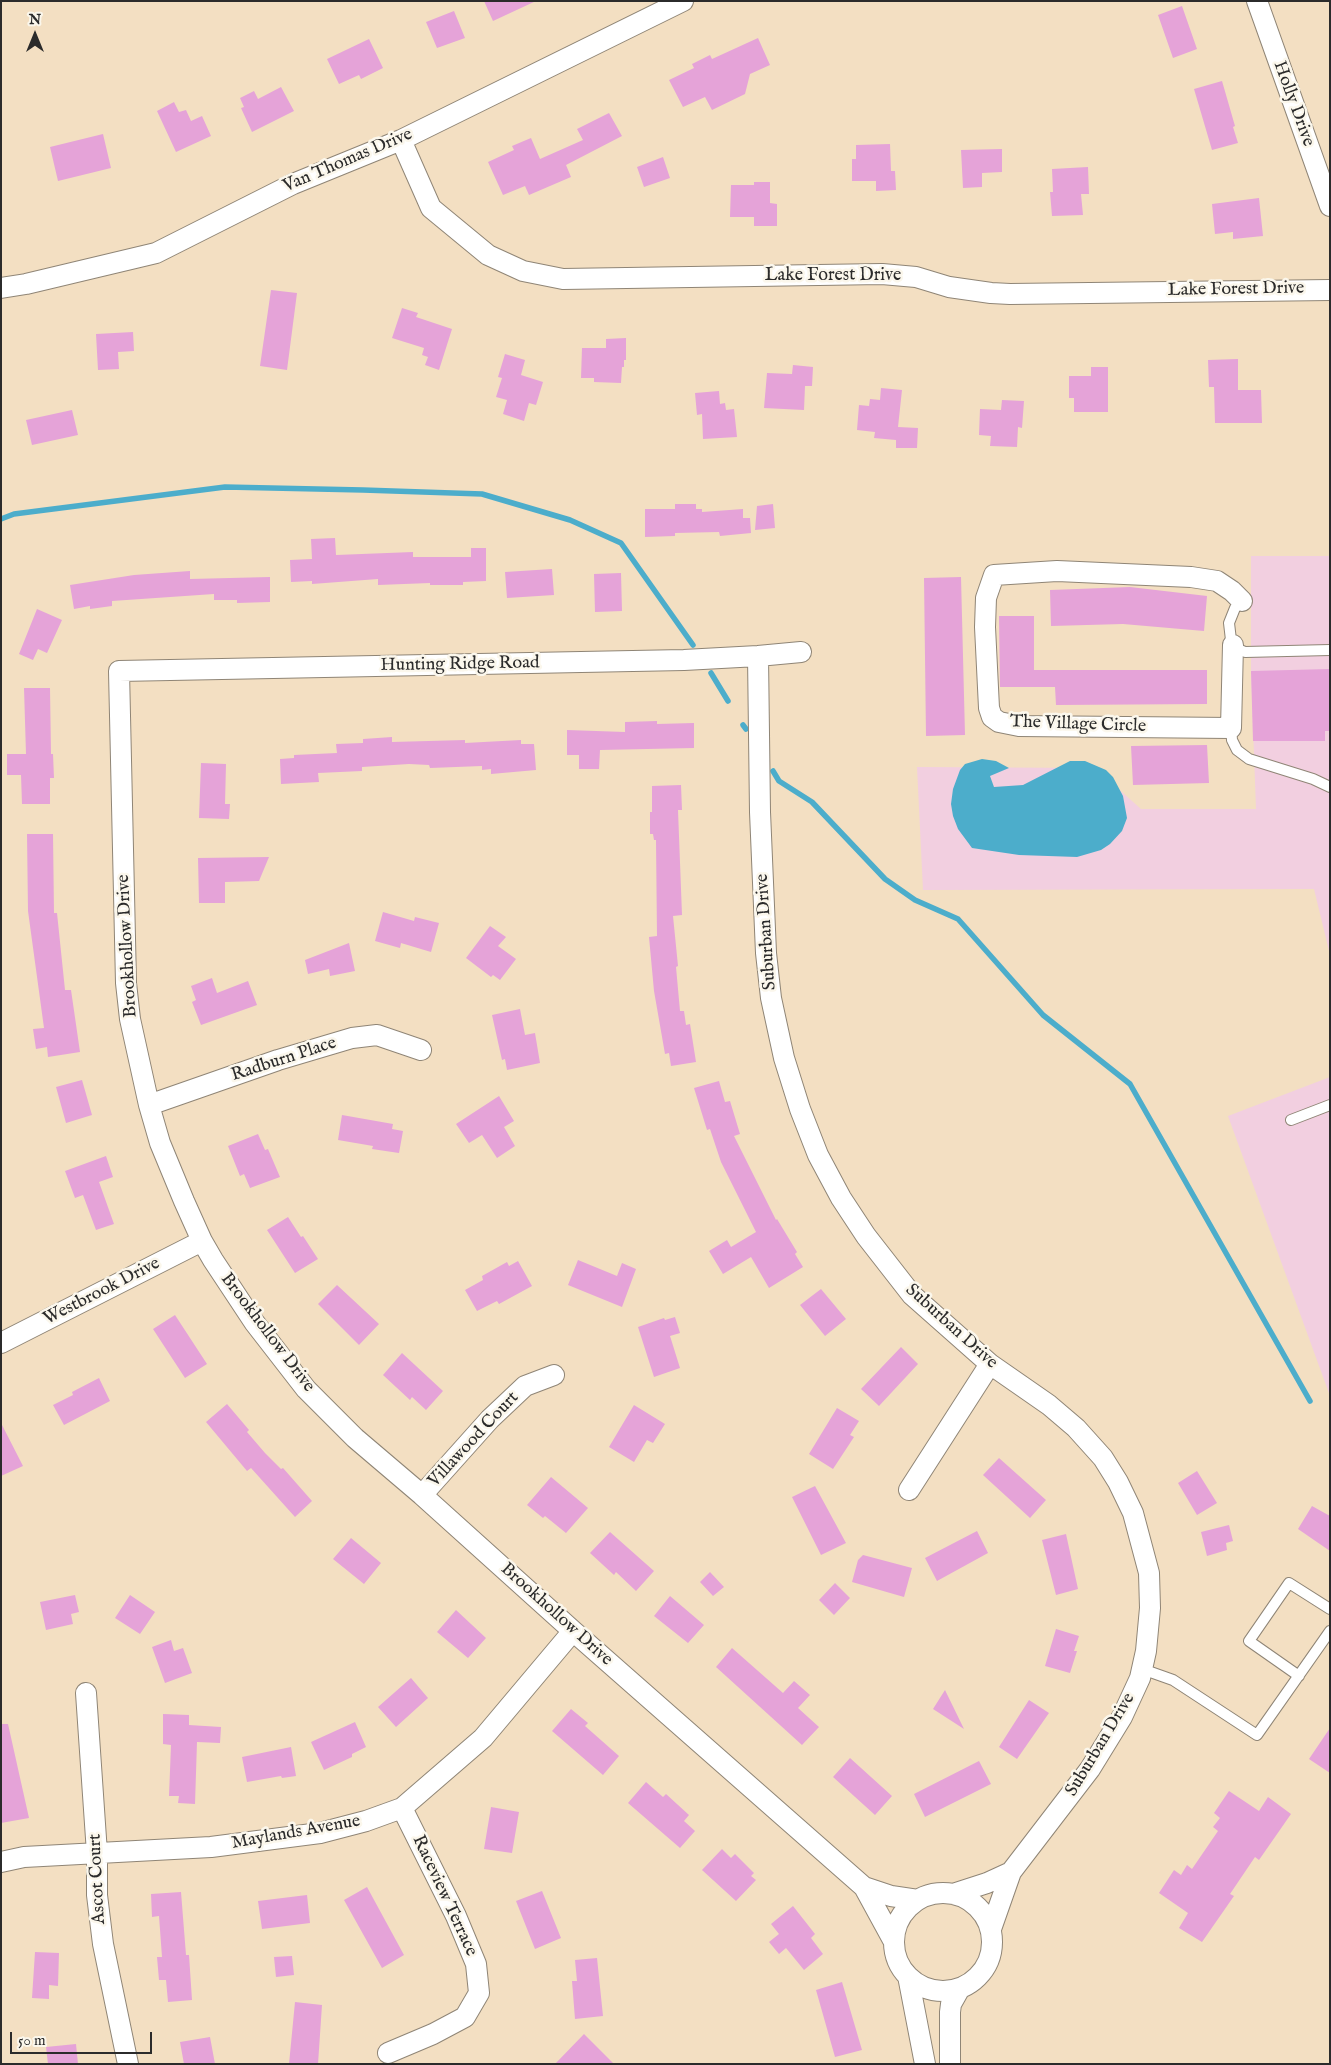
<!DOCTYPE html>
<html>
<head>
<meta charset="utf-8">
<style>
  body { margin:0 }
  #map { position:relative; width:1331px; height:2065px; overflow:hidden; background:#f3dfc2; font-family:"IM FELL English",serif }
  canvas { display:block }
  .frame { position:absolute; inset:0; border:2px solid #2b2b2b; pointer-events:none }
  .north { position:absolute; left:10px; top:10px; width:50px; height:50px; -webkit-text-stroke:4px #fbf7ec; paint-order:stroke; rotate:0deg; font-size:14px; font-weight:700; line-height:20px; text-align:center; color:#2b2b2b }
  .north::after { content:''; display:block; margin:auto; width:18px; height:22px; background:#2b2b2b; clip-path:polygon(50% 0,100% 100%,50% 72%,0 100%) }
  .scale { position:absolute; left:10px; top:2032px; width:142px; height:22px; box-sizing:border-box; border:2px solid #2b2b2b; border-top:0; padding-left:6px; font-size:15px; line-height:18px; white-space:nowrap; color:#2b2b2b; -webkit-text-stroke:4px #fbf7ec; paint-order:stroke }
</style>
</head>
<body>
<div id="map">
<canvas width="1331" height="2065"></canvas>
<div class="frame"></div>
<div class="north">N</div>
<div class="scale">50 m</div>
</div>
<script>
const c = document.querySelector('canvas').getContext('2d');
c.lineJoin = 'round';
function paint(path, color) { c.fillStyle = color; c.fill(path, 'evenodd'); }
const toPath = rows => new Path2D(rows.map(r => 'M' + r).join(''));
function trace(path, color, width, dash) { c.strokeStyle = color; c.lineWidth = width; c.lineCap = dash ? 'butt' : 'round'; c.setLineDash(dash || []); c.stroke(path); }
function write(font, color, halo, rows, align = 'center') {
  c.font = font + ' "IM FELL English",serif'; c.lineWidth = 5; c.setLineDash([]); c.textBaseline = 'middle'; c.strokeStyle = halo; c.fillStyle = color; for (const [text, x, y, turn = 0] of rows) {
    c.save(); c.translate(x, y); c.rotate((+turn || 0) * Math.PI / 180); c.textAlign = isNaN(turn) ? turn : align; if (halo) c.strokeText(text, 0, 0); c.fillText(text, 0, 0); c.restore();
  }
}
const built = toPath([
  [1251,556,1330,556,1330,955,1314,889,923,890,917,767,1095,768,1141,809,1256,809,1251,671],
  [1330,1077,1330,1396,1228,1116]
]);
const water = toPath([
  [982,759,996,761,1009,768,990,776,994,787,1023,785,1070,761,1085,761,1106,770,1113,777,1123,796,1127,818,1122,831,1110,844,1101,850,1077,857,1019,855,972,848,958,829,953,816,951,804,953,789,960,770,965,764]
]);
const stream = toPath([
  [1,519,14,514,225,487,363,490,482,494,570,520,621,543,693,645],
  [711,673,728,701],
  [743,725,746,729],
  [773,771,779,781,812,802,885,879,915,900,958,919,1043,1015,1130,1084,1310,1401]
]);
const building = toPath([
  [484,1,536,1,493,21],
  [1182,6,1197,49,1173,58,1158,15],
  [454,11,465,38,437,48,426,22],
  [758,38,770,65,750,74,745,94,712,110,705,97,683,107,669,80,694,68,692,64,710,55,712,59],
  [369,39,383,68,361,79,359,75,339,84,327,59],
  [1222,81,1235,126,1233,127,1238,143,1212,150,1194,89],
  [281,87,294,111,252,132,241,108,244,107,240,98,254,91,258,99],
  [174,102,179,112,186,110,191,121,202,116,211,136,176,152,157,111],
  [609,113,622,136,566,165,571,177,529,195,525,186,503,195,488,162,514,150,512,146,531,138,540,159,583,140,577,129],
  [103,134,111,168,58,181,50,147],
  [890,144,891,171,895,171,896,190,876,191,876,181,852,181,852,159,856,159,856,145],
  [1002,149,1002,172,982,173,982,187,963,188,961,150],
  [663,157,670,178,644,187,637,167],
  [1088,167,1089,194,1081,194,1083,215,1052,216,1050,192,1053,192,1052,169],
  [754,182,770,182,770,203,777,204,777,226,754,226,754,217,730,217,731,185,754,185],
  [1259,198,1263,236,1233,239,1233,232,1215,234,1212,204],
  [271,290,297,293,287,370,260,366],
  [402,308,418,313,416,317,452,329,439,370,425,365,428,357,422,355,424,348,392,338],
  [133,332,134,351,118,352,119,369,98,370,96,334],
  [626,338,626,360,624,360,624,367,622,367,621,383,594,382,594,378,581,378,582,348,606,348,606,339],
  [505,354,525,360,521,375,543,382,536,405,529,403,524,421,503,414,507,400,496,397,502,378,498,377],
  [1238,359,1238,390,1261,390,1262,423,1215,423,1214,387,1209,387,1208,360],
  [793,365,813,367,812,386,805,386,804,410,764,408,767,373,792,374],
  [1091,367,1108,367,1108,412,1074,412,1074,398,1069,398,1069,376,1091,376],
  [881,388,902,390,898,427,918,428,917,448,896,448,896,440,874,438,875,432,857,430,859,405,869,406,870,399,880,400],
  [719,391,720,404,725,403,726,410,734,409,737,437,703,439,702,414,697,415,695,393],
  [1002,400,1024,401,1022,428,1018,427,1017,447,990,446,991,436,979,435,980,409,1001,410],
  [72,410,78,435,32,445,26,420],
  [675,504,696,504,696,509,702,509,702,512,743,509,743,518,750,518,751,533,720,536,719,532,675,533,675,536,645,537,645,509,675,509],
  [773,504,775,528,755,530,757,506],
  [335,538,336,555,413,552,413,557,471,557,471,548,486,548,486,581,463,582,463,585,430,585,430,583,378,585,378,579,312,584,312,581,291,582,290,560,312,559,311,539],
  [552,569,554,595,507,598,505,572],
  [190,571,190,579,270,577,270,602,237,603,237,600,214,600,214,594,112,601,112,606,90,609,90,606,74,609,70,585,134,575],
  [621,573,622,611,595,612,594,574],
  [961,577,965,735,926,736,924,578],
  [1130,587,1207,596,1204,631,1123,624,1051,626,1050,590],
  [37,609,62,620,47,653,38,649,33,660,19,654],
  [999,616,1034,616,1034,670,1207,670,1207,704,1056,705,1055,687,1000,687],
  [1330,669,1330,731,1325,731,1325,741,1253,741,1251,671],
  [24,688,50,688,51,754,53,754,54,778,50,778,50,804,22,804,21,775,7,775,7,754,26,754],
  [657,721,657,724,694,723,694,748,600,750,599,769,579,769,579,755,567,755,567,730,625,732,625,722],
  [392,737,392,742,465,740,465,743,521,740,521,744,534,744,536,770,491,774,491,769,482,770,482,766,430,768,429,765,409,764,362,767,362,771,318,773,319,782,281,784,280,759,294,758,294,755,337,753,336,744,363,743,363,739],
  [1207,745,1209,783,1133,785,1131,746],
  [201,763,226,764,225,804,230,804,229,819,199,818],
  [681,785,682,810,678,810,682,915,673,916,678,966,676,967,680,1011,684,1011,686,1025,690,1024,696,1062,671,1066,669,1053,665,1054,654,991,649,937,657,936,656,840,654,840,653,834,650,834,650,812,652,812,652,786],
  [27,834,53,834,54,913,57,913,65,990,71,990,80,1052,48,1057,47,1047,36,1049,33,1029,44,1028,28,911],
  [269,857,259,881,225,882,225,903,199,903,198,858],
  [383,912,414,921,415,917,439,923,431,952,401,943,400,948,375,941],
  [490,926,506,937,498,946,516,959,500,980,493,975,491,977,466,958],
  [349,943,355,971,330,976,329,969,308,974,305,960],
  [212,978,217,993,248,981,257,1005,201,1025,192,1002,196,1000,191,986],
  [520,1009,525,1035,535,1033,540,1063,507,1070,505,1059,502,1060,492,1015],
  [82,1080,92,1115,66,1123,56,1087],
  [719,1081,725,1102,730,1101,740,1134,734,1136,776,1220,777,1219,797,1252,795,1254,803,1267,769,1288,751,1257,723,1274,709,1251,727,1240,731,1247,756,1232,721,1162,710,1129,707,1130,694,1088],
  [499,1096,514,1121,504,1127,515,1146,497,1158,482,1135,469,1143,456,1124],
  [342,1115,393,1124,392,1129,403,1131,399,1153,372,1149,373,1146,338,1140],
  [258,1134,265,1150,268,1149,280,1177,250,1188,244,1174,240,1176,228,1146],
  [106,1156,113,1177,99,1182,114,1224,96,1230,83,1195,75,1198,65,1171],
  [288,1217,301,1237,303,1236,318,1259,295,1273,267,1230],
  [578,1260,617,1276,622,1263,636,1269,622,1307,568,1285],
  [518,1261,532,1286,499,1304,497,1301,477,1311,465,1290,483,1280,482,1276,507,1262,509,1266],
  [337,1285,379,1324,359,1345,318,1304],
  [821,1289,846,1319,825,1336,800,1305],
  [175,1315,207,1364,185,1378,153,1329],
  [675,1317,680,1333,670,1336,680,1368,654,1377,638,1327,664,1318,665,1320],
  [901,1347,918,1364,879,1406,861,1389],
  [402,1353,443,1391,426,1410,412,1397,410,1400,383,1375],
  [99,1378,110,1401,64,1425,53,1405,73,1395,72,1392],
  [227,1404,249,1430,247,1432,265,1453,281,1469,283,1468,312,1501,295,1517,251,1468,247,1471,206,1422],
  [634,1405,665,1424,653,1443,647,1440,634,1462,609,1447],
  [837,1408,859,1421,850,1435,854,1437,833,1469,809,1454],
  [1,1423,23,1466,1,1476],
  [999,1458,1046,1500,1030,1518,983,1475],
  [1197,1471,1217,1503,1197,1515,1178,1483],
  [551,1477,588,1508,566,1533,545,1516,543,1518,527,1505],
  [815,1486,846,1543,821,1555,792,1497],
  [1312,1506,1330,1516,1330,1551,1298,1529],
  [1229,1525,1233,1541,1226,1543,1227,1550,1207,1556,1201,1532],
  [977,1531,988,1553,937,1581,925,1558],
  [610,1532,654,1571,636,1591,616,1572,614,1575,590,1553],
  [1066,1534,1078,1589,1056,1595,1042,1540],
  [351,1538,381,1563,364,1584,333,1559],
  [863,1555,912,1568,904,1597,852,1582,858,1560],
  [710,1572,724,1587,713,1596,700,1582],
  [835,1583,850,1598,834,1615,819,1600],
  [75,1595,79,1612,71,1614,73,1624,46,1630,40,1602],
  [130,1595,155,1612,140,1634,115,1618],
  [670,1596,704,1625,688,1643,654,1616],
  [456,1610,486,1638,468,1658,437,1632],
  [1056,1629,1079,1636,1074,1651,1077,1651,1070,1673,1045,1666],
  [171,1640,174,1651,183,1648,192,1673,165,1683,152,1647],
  [732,1648,783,1693,794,1681,810,1695,798,1708,819,1727,802,1745,716,1667],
  [411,1678,428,1698,396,1727,378,1707],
  [945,1690,964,1729,933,1709],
  [1029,1700,1049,1713,1017,1759,999,1747],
  [571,1709,588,1723,585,1726,619,1756,603,1775,552,1731],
  [163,1714,189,1715,189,1725,221,1727,220,1743,197,1742,195,1804,178,1803,179,1796,169,1796,171,1745,163,1744],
  [355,1722,366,1747,352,1754,352,1757,324,1770,311,1742],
  [1,1724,8,1724,29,1818,1,1823],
  [1330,1728,1330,1773,1309,1759],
  [291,1747,296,1776,282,1778,281,1776,247,1782,242,1757],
  [850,1758,892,1796,875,1815,833,1777],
  [979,1761,991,1784,925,1817,914,1794],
  [646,1782,663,1797,666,1794,689,1815,684,1821,695,1831,680,1848,628,1803],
  [1229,1791,1259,1811,1268,1797,1291,1814,1259,1860,1255,1857,1230,1894,1234,1896,1202,1942,1179,1928,1188,1913,1159,1893,1174,1870,1181,1875,1187,1865,1192,1869,1218,1831,1213,1827,1220,1818,1214,1813],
  [491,1807,519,1812,512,1853,484,1849],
  [722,1849,731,1858,735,1854,754,1873,751,1876,756,1880,736,1901,702,1870],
  [367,1887,404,1955,382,1968,344,1900],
  [542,1891,561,1938,535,1949,516,1901],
  [181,1892,186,1955,189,1955,192,2000,168,2002,166,1980,159,1980,157,1957,162,1957,159,1916,152,1917,151,1894],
  [307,1895,310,1923,262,1929,258,1901],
  [793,1906,815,1934,811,1938,823,1954,804,1970,786,1948,779,1954,769,1942,779,1934,771,1924],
  [35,1952,59,1953,58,1986,49,1985,49,1999,32,1998],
  [292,1956,294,1975,276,1977,274,1957],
  [597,1958,603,2016,575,2019,572,1981,577,1981,575,1960],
  [842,1982,862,2050,835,2057,816,1990],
  [295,2002,322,2005,318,2064,289,2064],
  [584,2034,614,2064,555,2064],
  [210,2037,215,2064,184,2064,180,2042],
  [76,2044,78,2064,48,2064,46,2047]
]);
const lane = toPath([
  [1242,601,1235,608,1229,623,1231,640,1238,649,1245,652,1330,650],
  [1231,728,1232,740,1237,750,1249,759,1313,779,1330,787],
  [1291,1120,1330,1105],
  [1142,1669,1173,1680,1257,1735,1330,1631],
  [1299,1676,1249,1641,1289,1583,1330,1609]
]);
const street = toPath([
  [1257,1,1330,206],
  [401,140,431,208,488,255,523,271,563,279,882,274,916,277,949,287,991,293,1010,294,1330,290],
  [1,288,26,284,156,253,293,184,401,140,683,1],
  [1233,645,1231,728,1019,726,999,722,992,717,989,708,985,627,986,598,994,575,1057,571,1191,577,1217,581,1232,591,1242,601],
  [801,652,758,656,684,660,119,671,126,983,130,1019,149,1105,160,1143,184,1201,202,1241,213,1260,254,1322,306,1389,355,1438,422,1495,573,1631,864,1887,894,1942],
  [758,656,760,812,766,953,771,998,784,1058,800,1109,818,1155,841,1198,866,1236,912,1295,990,1364,1049,1405,1076,1428,1103,1458,1118,1482,1133,1513,1149,1573,1150,1608,1146,1651,1140,1678,1122,1717,1090,1769,1011,1872,991,1929],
  [149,1105,278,1060,352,1038,377,1035,421,1050],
  [1,1343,202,1241],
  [909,1490,990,1364],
  [422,1495,490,1419,525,1386,554,1375],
  [86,1693,97,1853,97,1895,103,1944,128,2064],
  [1,1862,24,1857,211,1847,320,1833,366,1821,402,1808,483,1738,573,1631],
  [864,1887,891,1896,918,1900],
  '894 1942a49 49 0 1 1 98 0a49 49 0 1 1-98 0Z',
  [953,1894,987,1883,1011,1872],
  [908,1976,925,2064],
  [388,2053,433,2034,465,2017,479,1993,476,1964,456,1916,402,1808],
  [950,2064,950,2012,951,2004,960,1988]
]);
const streetNames = [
  ["Holly Drive",1293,104,70],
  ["Van Thomas Drive",348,161,-23],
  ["Lake Forest Drive",833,276],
  ["Lake Forest Drive",1236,290,-1],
  ["Hunting Ridge Road",460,665,-1],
  ["The Village Circle",1078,725,2],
  ["Suburban Drive",767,932,-94],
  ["Brookhollow Drive",128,946,-93],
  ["Radburn Place",284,1060,-18],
  ["Westbrook Drive",102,1292,-27],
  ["Suburban Drive",951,1327,42],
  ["Brookhollow Drive",267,1333,53],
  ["Villawood Court",474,1440,-47],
  ["Brookhollow Drive",556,1615,42],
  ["Suburban Drive",1101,1745,-59],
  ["Maylands Avenue",296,1833,-10],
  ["Ascot Court",98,1879,-93],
  ["Raceview Terrace",444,1896,65]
];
paint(built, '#f2cfe0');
paint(water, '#4cadcb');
trace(stream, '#4cadcb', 5.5);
paint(building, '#e5a3d8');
trace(lane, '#8f8576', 12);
trace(street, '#8f8576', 22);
trace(lane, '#fff', 10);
trace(street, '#fff', 20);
write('18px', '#2b2b2b', '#fbf7ec', streetNames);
</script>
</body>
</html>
